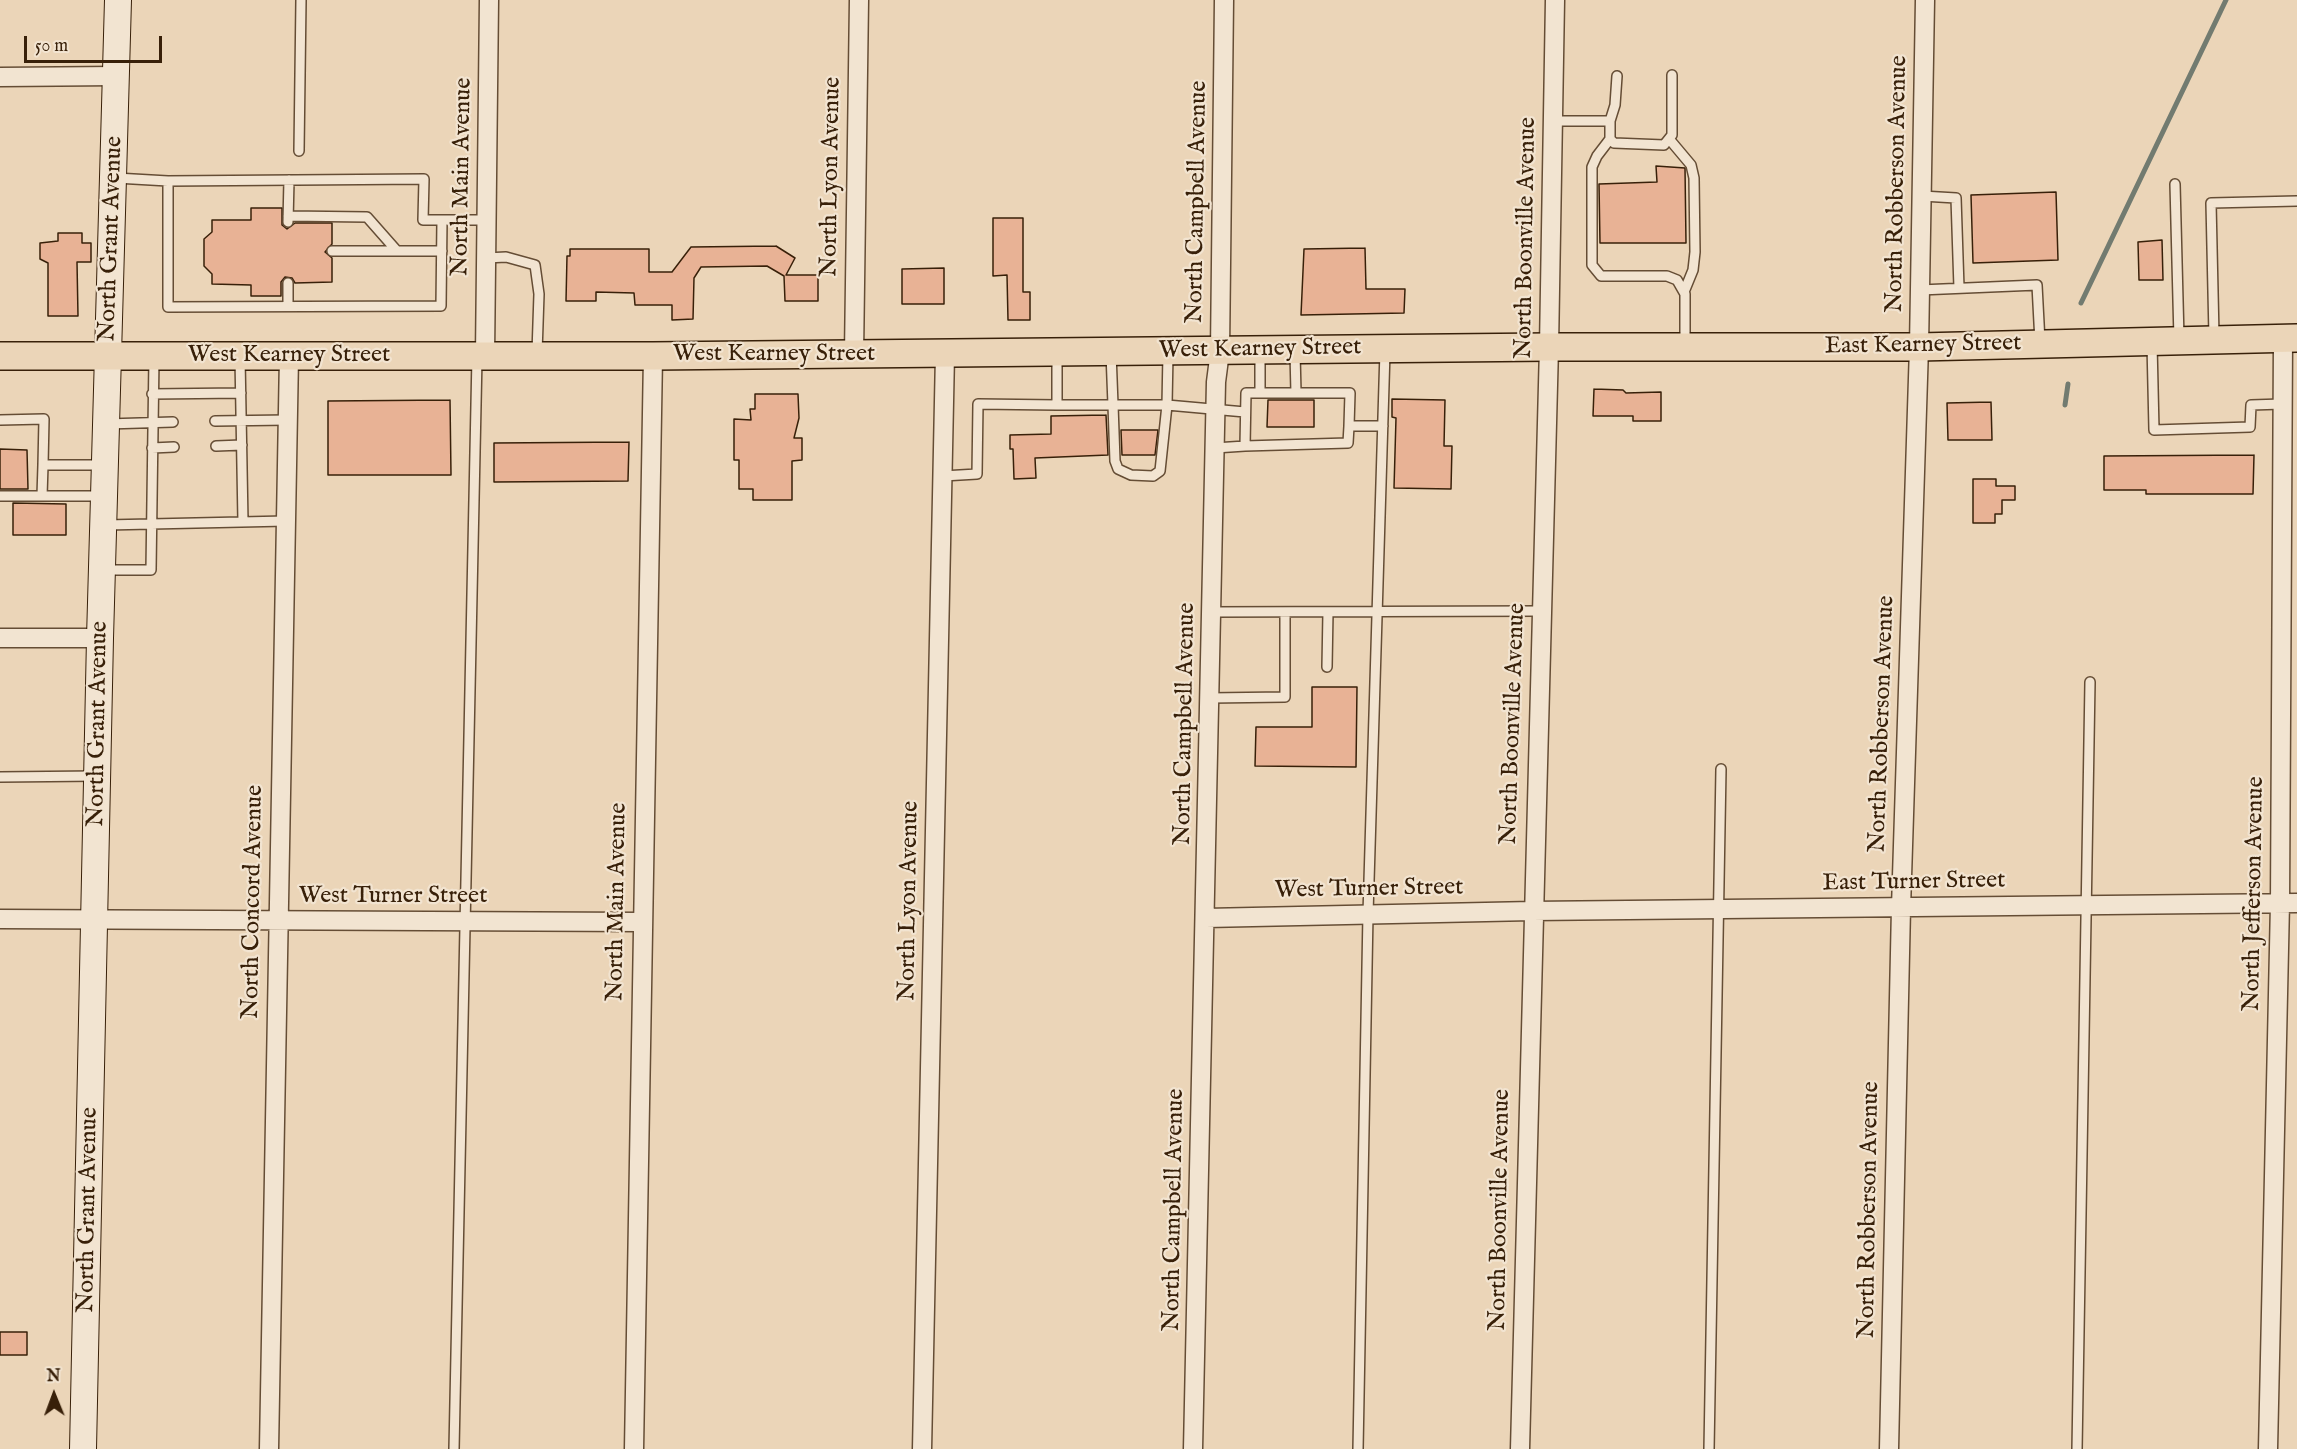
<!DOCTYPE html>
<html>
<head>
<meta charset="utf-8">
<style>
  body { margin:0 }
  #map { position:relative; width:2297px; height:1449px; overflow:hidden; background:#ebd5b8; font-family:"IM FELL English",serif }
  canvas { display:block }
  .north { position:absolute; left:24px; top:1365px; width:60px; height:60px; -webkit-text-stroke:4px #f2e4d1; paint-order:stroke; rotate:359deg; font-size:16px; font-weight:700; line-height:24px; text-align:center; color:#382009 }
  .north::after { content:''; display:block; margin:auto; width:21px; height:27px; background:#382009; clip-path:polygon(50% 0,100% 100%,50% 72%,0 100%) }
  .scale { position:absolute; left:24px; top:36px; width:138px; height:27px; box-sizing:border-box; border:3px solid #382009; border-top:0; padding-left:8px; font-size:18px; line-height:21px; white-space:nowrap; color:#382009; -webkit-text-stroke:4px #f2e4d1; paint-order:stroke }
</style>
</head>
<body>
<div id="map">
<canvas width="2297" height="1449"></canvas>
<div class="north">N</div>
<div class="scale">50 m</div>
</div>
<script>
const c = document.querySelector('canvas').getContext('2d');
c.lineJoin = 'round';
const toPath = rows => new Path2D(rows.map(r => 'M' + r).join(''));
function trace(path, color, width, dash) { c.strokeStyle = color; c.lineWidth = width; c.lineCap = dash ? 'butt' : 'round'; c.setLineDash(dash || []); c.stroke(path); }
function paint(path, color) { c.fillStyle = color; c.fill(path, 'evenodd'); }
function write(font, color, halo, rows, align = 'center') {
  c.font = font + ' "IM FELL English",serif'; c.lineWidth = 4.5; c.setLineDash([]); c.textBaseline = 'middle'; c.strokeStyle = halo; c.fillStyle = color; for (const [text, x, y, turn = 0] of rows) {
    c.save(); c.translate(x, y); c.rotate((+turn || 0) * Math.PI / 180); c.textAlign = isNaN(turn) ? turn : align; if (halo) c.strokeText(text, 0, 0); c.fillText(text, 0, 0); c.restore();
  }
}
const stream = toPath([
  [2081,303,2226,0],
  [2065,405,2068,384]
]);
const building = toPath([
  [1656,166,1685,168,1686,243,1600,243,1599,184,1657,182,1656,166],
  [2056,192,2058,260,1973,263,1971,195,2056,192],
  [251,208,282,208,282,225,287,229,295,223,332,223,332,244,325,252,332,258,332,282,295,283,292,278,285,277,281,282,281,296,251,296,251,285,212,284,212,274,204,266,204,239,212,232,212,220,251,220,251,208],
  [993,218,1023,218,1023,292,1030,292,1030,320,1008,320,1007,275,993,276,993,218],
  [58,233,82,233,82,243,91,243,91,262,77,262,78,316,48,316,48,263,40,259,40,243,58,241,58,233],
  [2162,240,2163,280,2139,280,2138,242,2162,240],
  [776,246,795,258,786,275,818,275,818,301,785,301,784,276,767,266,701,267,694,278,693,319,672,320,672,305,635,305,634,293,596,292,596,301,566,301,567,256,570,256,570,249,649,249,649,272,672,272,691,247,776,246],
  [1365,248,1366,289,1405,289,1404,313,1301,315,1304,249,1365,248],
  [944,268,944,304,902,304,902,269,944,268],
  [1594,389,1623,390,1626,393,1661,392,1661,421,1633,421,1633,416,1593,416,1594,389],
  [755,394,798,394,799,418,794,438,802,438,802,460,792,461,792,500,753,500,753,489,739,489,739,460,734,460,734,419,751,420,750,409,755,409,755,394],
  [1392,399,1445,400,1444,446,1452,446,1451,489,1394,488,1396,418,1392,417,1392,399],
  [450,400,451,475,328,475,328,401,450,400],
  [1268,400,1314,400,1314,427,1267,427,1268,400],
  [1991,402,1992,440,1948,440,1947,403,1991,402],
  [1106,415,1108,455,1035,458,1036,478,1014,479,1013,449,1010,449,1010,435,1051,434,1051,416,1106,415],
  [1121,430,1158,430,1155,455,1122,455,1121,430],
  [629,442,628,481,494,482,494,443,629,442],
  [0,449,27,450,28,489,0,489,0,449],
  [2254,455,2253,494,2146,494,2146,490,2104,490,2104,456,2254,455],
  [1973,479,1996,479,1996,486,2015,486,2015,500,2002,500,2002,514,1995,514,1995,523,1973,523,1973,479],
  [13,503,66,504,66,535,13,535,13,503],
  [1312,687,1357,687,1356,767,1255,766,1256,727,1312,727,1312,687],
  [0,1332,27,1332,27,1355,0,1355,0,1332]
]);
const lane = toPath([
  [1553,121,1610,121,1610,139,1614,143,1664,145,1672,135,1672,75],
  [1610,121,1615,105,1617,76],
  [1610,139,1597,156,1592,167,1592,265,1601,276,1667,276,1677,280,1685,294,1685,345],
  [1670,140,1691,165,1694,178,1695,252,1693,270,1684,292],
  [299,151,301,0],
  [116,178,168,181,424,179,423,220,487,220],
  [168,181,168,307,441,306,442,220],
  [2175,184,2179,339],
  [1922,196,1956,198,1959,288],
  [288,216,367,217,397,251],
  [288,222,289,180],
  [332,251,442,251],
  [486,258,506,257,535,265,539,294,537,353],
  [1920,290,2037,285,2040,342],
  [288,306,288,283],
  [2214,336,2211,203,2297,201],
  [2152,344,2154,430,2250,427,2251,405,2282,404],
  [1295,353,1296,393],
  [1168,354,1167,405,1113,405,1115,461,1118,469,1131,475,1153,476,1160,471,1167,405,1245,412],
  [240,358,243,522],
  [1260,393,1260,354],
  [152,394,241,393],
  [1057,405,1113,405,1111,353],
  [0,420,44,419,43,465,103,465],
  [215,421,288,420],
  [107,424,173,422],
  [216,446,242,445],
  [1245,446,1348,443,1349,426],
  [152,448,174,447],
  [1215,448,1245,446,1246,393,1350,393,1349,426,1383,426],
  [943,476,977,474,978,404,1057,405,1057,353],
  [0,496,102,496],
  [42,496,43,465],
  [106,525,286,521],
  [103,570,151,570,154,358],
  [1212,612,1541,611],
  [1327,667,1328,612],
  [1210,698,1285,697,1285,612],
  [0,777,97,776],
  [454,1449,477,357],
  [1358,1449,1368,914,1385,351],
  [1709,1449,1721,769],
  [2077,1449,2090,682]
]);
const street = toPath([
  [0,77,117,76],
  [854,354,859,0],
  [485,355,489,0],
  [0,638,100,638],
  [1206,918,1532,911,2297,903],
  [0,919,641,922],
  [269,1449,289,356],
  [634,1449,653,356],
  [922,1449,945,354],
  [1193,1449,1216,382,1220,351,1224,0],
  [1520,1449,1549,347,1555,0],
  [1889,1449,1901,908,1919,347,1925,0],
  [2268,1449,2280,903,2283,339]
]);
const secondary = toPath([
  [83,1449,100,638,118,0]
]);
const primary = toPath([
  [0,356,653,356,1549,347,1919,347,2297,338]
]);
const streetNames = [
  ["North Main Avenue",463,177,-89],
  ["North Lyon Avenue",832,177,-89],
  ["North Robberson Avenue",1898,184,-89],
  ["North Campbell Avenue",1198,202,-89],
  ["North Boonville Avenue",1527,238,-89],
  ["North Grant Avenue",112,239,-88],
  ["East Kearney Street",1923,346,-1],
  ["West Kearney Street",1260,350,-1],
  ["West Kearney Street",774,355],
  ["West Kearney Street",289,356],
  ["North Grant Avenue",99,724,-89],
  ["North Campbell Avenue",1186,724,-89],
  ["North Boonville Avenue",1514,724,-88],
  ["North Robberson Avenue",1883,724,-88],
  ["East Turner Street",1914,883,-1],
  ["West Turner Street",1369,890,-1],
  ["North Jefferson Avenue",2255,894,-89],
  ["West Turner Street",393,897],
  ["North Lyon Avenue",910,901,-89],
  ["North Concord Avenue",254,902,-89],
  ["North Main Avenue",618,902,-89],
  ["North Grant Avenue",89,1210,-89],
  ["North Campbell Avenue",1175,1210,-89],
  ["North Boonville Avenue",1501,1210,-89],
  ["North Robberson Avenue",1870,1210,-89]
];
trace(stream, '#727b70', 5);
paint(building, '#e8b295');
trace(building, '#382009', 1.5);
trace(lane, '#654d35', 12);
trace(street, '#654d35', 21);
trace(secondary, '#382009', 28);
trace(primary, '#382009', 30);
trace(lane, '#f2e4d1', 9);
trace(street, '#f2e4d1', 18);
trace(secondary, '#f2e4d1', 26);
trace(primary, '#ebd5b8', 27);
write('24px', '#382009', '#f2e4d1', streetNames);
</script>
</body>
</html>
